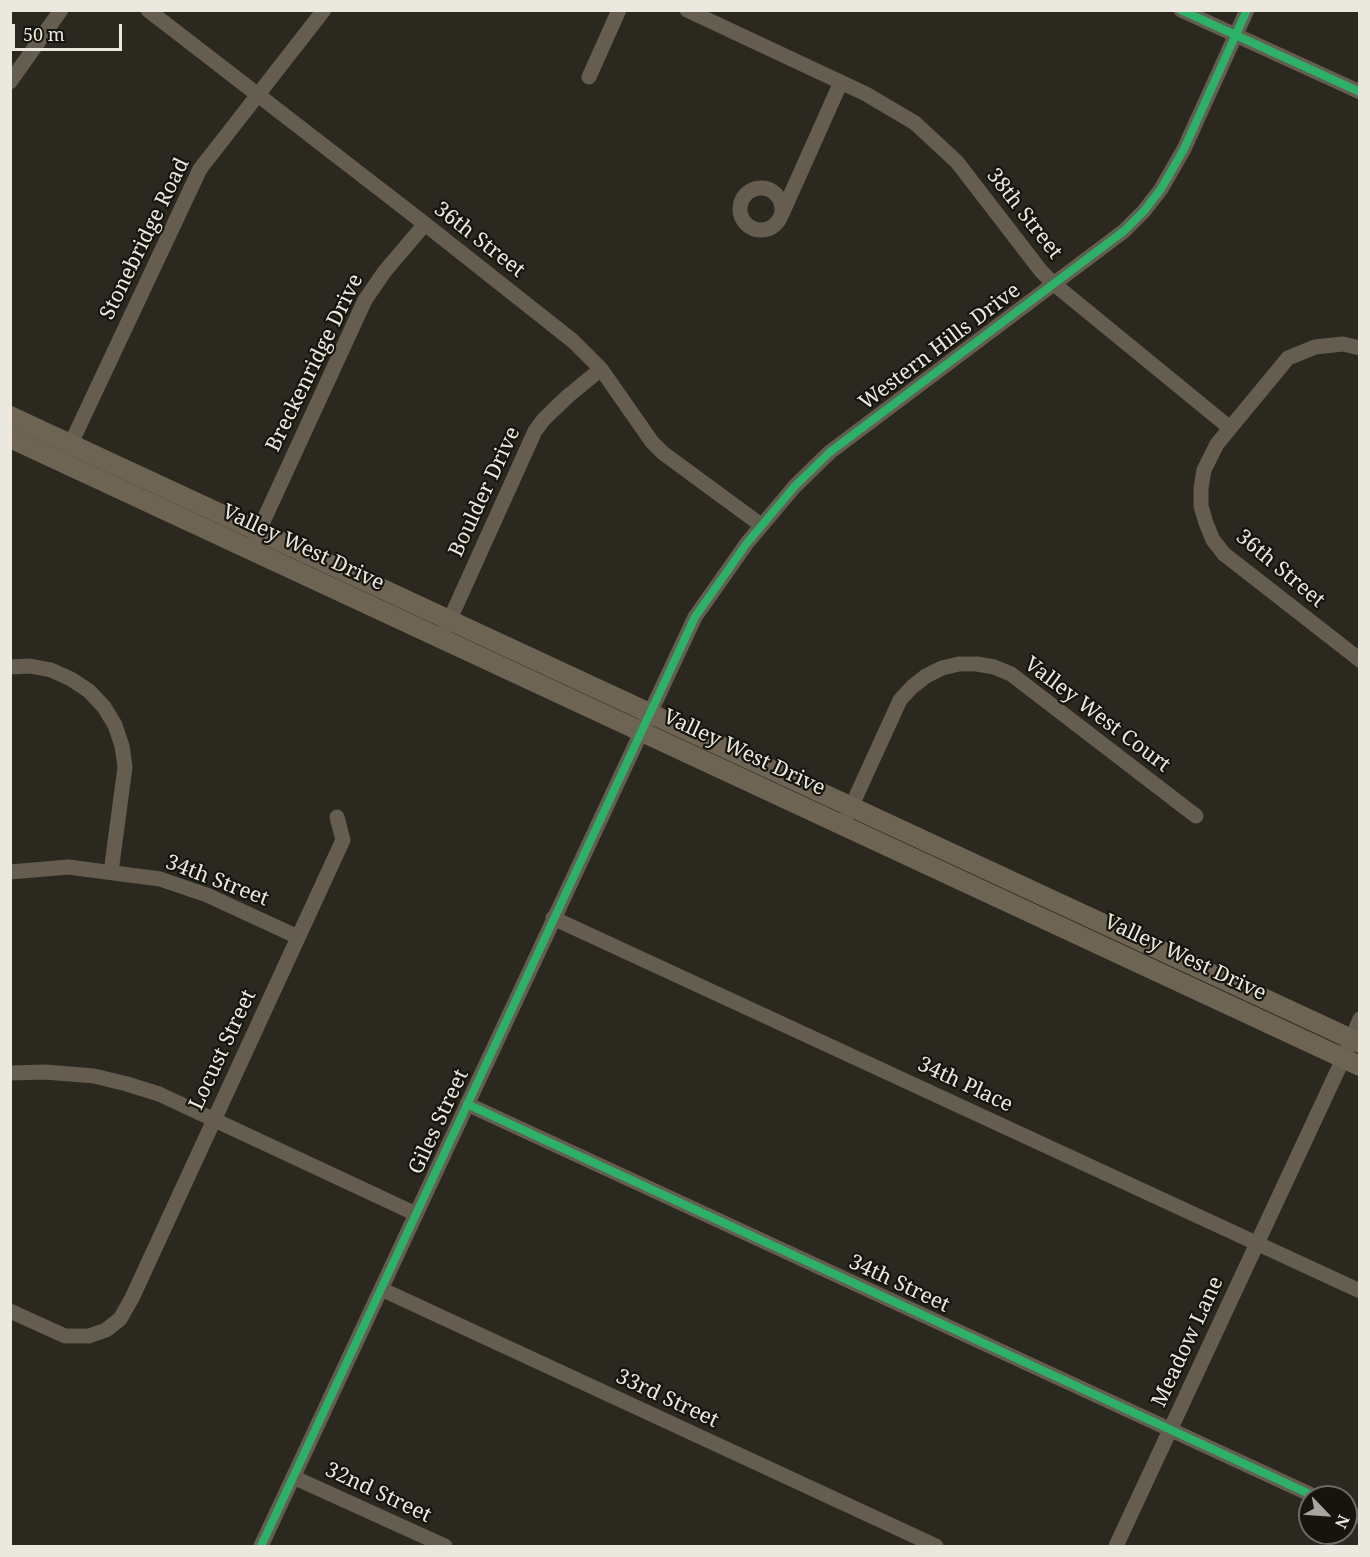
<!DOCTYPE html>
<html>
<head>
<meta charset="utf-8">
<style>
  body { margin:0 }
  #map { position:relative; width:1370px; height:1557px; overflow:hidden; background:#2b2820; font-family:"Noto Serif",serif }
  canvas { display:block }
  .frame { position:absolute; inset:0; border:12px solid #ebe9df; pointer-events:none }
  .north { position:absolute; left:1298px; top:1485px; width:60px; height:60px; box-sizing:border-box; background:#15140d; border:2px solid #6b6961; border-radius:50%; rotate:115deg; font-size:16px; font-weight:700; line-height:24px; text-align:center; color:#ebe9df }
  .north::after { content:''; display:block; margin:auto; width:21px; height:27px; background:#a8a59c; clip-path:polygon(50% 0,100% 100%,50% 72%,0 100%) }
  .scale { position:absolute; left:12px; top:24px; width:110px; height:27px; box-sizing:border-box; border:3px solid #ebe9df; border-top:0; padding-left:8px; font-size:18px; line-height:21px; white-space:nowrap; color:#ebe9df; -webkit-text-stroke:4px #15140d; paint-order:stroke }
</style>
</head>
<body>
<div id="map">
<canvas width="1370" height="1557"></canvas>
<div class="frame"></div>
<div class="north">N</div>
<div class="scale">50 m</div>
</div>
<script>
const c = document.querySelector('canvas').getContext('2d');
c.lineJoin = 'round';
const toPath = rows => new Path2D(rows.map(r => 'M' + r).join(''));
function trace(path, color, width, dash) { c.strokeStyle = color; c.lineWidth = width; c.lineCap = dash ? 'butt' : 'round'; c.setLineDash(dash || []); c.stroke(path); }
function write(font, color, halo, rows, align = 'center') {
  c.font = font + ' "Noto Serif",serif'; c.lineWidth = 4.5; c.setLineDash([]); c.textBaseline = 'middle'; c.strokeStyle = halo; c.fillStyle = color; for (const [text, x, y, turn = 0] of rows) {
    c.save(); c.translate(x, y); c.rotate((+turn || 0) * Math.PI / 180); c.textAlign = isNaN(turn) ? turn : align; if (halo) c.strokeText(text, 0, 0); c.fillText(text, 0, 0); c.restore();
  }
}
const minor = toPath([
  [148,10,425,224,573,341,601,369,652,442,663,453,761,525],
  [687,10,866,94,915,123,957,162,1041,271,1054,284,1230,428],
  [1181,10,1360,92],
  [589,77,619,10],
  [10,82,61,10],
  '740 209a21 21 0 1 1 42 0a21 21 0 1 1-42 0Z',
  [782,214,841,82],
  [1360,348,1343,344,1315,347,1288,358,1217,444,1204,470,1201,488,1201,506,1206,523,1213,540,1224,554,1360,660],
  [66,454,200,169,324,10],
  [255,539,365,300,385,271,425,224],
  [446,628,535,431,544,419,568,396,601,369],
  [10,667,30,666,51,670,71,679,89,691,104,707,115,725,122,746,125,767,111,872],
  [848,814,900,700,912,687,926,676,942,668,959,664,977,664,994,667,1011,674,1196,816],
  [10,872,68,867,160,879,207,895,298,937],
  [553,918,1360,1291],
  [10,1073,45,1072,94,1076,127,1084,159,1094,416,1214],
  [467,1104,1316,1497],
  [381,1289,936,1546],
  [10,1311,65,1336,89,1336,106,1330,120,1319,132,1298,343,840,337,817],
  [293,1477,445,1546],
  [1346,1511,1360,1517],
  [261,1546,695,617,747,543,795,486,830,452,1124,231,1144,211,1161,189,1184,149,1247,10],
  [1116,1546,1343,1059,1360,1019]
]);
const major = toPath([
  [10,416,1360,1043],
  [10,438,1360,1066]
]);
const cycleway = toPath([
  [1181,10,1360,92],
  [467,1104,1316,1497],
  [261,1546,695,617,747,543,795,486,830,452,1124,231,1144,211,1161,189,1184,149,1247,10]
]);
const streetNames = [
  ["38th Street",1024,214,52],
  ["Stonebridge Road",145,239,-64],
  ["36th Street",479,240,38],
  ["Western Hills Drive",940,347,-37],
  ["Breckenridge Drive",315,363,-64],
  ["Boulder Drive",485,492,-65],
  ["Valley West Drive",303,548,25],
  ["36th Street",1280,569,40],
  ["Valley West Court",1097,715,37],
  ["Valley West Drive",744,753,25],
  ["34th Street",217,881,21],
  ["Valley West Drive",1185,958,25],
  ["Locust Street",223,1050,-65],
  ["34th Place",965,1085,25],
  ["Giles Street",439,1122,-65],
  ["34th Street",899,1284,25],
  ["Meadow Lane",1188,1342,-65],
  ["33rd Street",667,1399,25],
  ["32nd Street",378,1493,25]
];
trace(minor, '#645d50', 15);
trace(major, '#6d6453', 20);
trace(cycleway, '#2db169', 8);
write('21px', '#ebe9df', '#15140d', streetNames);
</script>
</body>
</html>
